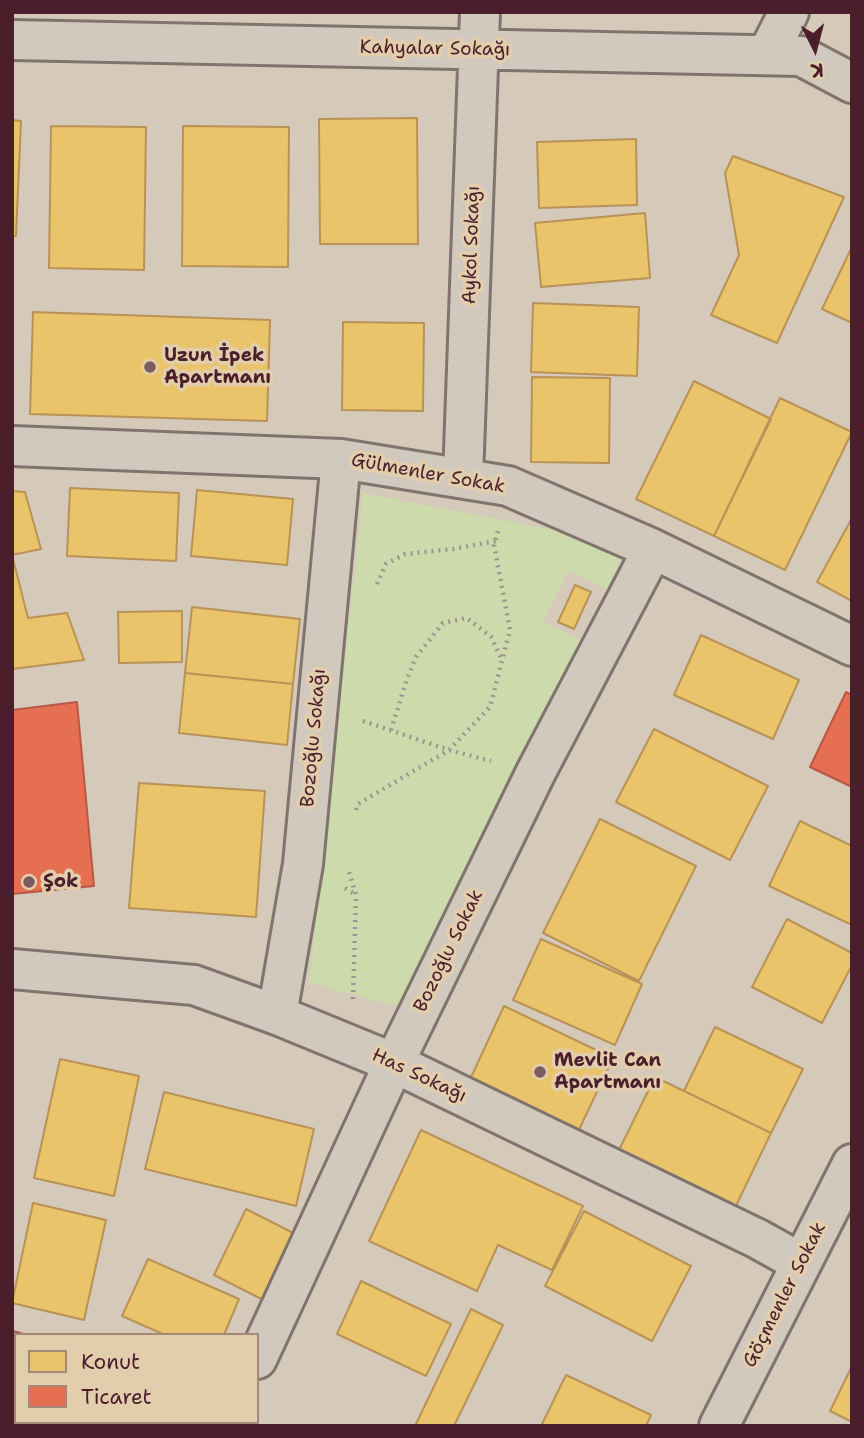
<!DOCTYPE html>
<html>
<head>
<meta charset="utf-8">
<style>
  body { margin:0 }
  #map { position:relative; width:864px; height:1438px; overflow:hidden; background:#d5cab9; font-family:"Shantell Sans",sans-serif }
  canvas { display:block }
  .frame { position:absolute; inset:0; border:14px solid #4a1f2b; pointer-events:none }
  .legend { position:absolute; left:14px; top:1333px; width:245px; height:91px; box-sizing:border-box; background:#e2cdac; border:2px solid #a58778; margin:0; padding:9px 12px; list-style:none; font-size:21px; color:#4a1f2b }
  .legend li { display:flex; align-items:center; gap:14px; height:35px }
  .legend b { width:35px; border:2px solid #a58778 }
  .north { position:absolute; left:780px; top:14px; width:70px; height:70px; -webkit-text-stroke:5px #e2cdac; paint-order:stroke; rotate:174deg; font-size:19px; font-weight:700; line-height:28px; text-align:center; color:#4a1f2b }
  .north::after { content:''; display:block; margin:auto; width:24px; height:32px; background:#4a1f2b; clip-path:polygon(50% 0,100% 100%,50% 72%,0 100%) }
</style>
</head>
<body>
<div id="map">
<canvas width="864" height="1438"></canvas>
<div class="frame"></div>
<ul class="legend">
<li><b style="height:19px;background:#e9c46a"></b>Konut</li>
<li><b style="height:19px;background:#e76f51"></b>Ticaret</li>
</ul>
<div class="north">K</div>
</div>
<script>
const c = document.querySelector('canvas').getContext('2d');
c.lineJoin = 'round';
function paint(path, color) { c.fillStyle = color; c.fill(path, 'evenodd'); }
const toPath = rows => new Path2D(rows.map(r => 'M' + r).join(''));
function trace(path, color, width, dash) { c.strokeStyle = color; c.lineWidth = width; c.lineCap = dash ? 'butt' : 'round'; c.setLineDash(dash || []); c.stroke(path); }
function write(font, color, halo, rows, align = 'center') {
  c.font = font + ' "Shantell Sans",sans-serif'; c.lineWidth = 7; c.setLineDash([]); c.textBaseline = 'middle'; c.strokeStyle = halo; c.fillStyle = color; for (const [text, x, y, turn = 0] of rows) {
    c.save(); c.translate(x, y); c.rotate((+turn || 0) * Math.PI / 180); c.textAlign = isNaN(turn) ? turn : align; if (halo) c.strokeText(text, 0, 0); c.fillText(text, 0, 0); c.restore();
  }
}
const green = toPath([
  [363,493,569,533,623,555,607,589,568,571,543,622,582,640,404,1008,309,983]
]);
const homes = toPath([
  [417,118,418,244,320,244,319,119,417,118],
  [12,120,21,121,16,236,12,236,12,120],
  [51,126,146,127,144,270,49,268,51,126],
  [183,126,289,127,288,267,182,266,183,126],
  [636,139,637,205,539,208,537,142,636,139],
  [733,156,844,197,777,343,711,315,739,255,725,173,733,156],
  [645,213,650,278,541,287,535,223,645,213],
  [852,247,852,323,822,309,852,247],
  [533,303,639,307,637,376,531,372,533,303],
  [33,312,270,320,267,421,30,414,33,312],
  [343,322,424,323,423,411,342,410,343,322],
  [532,377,610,378,609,463,531,462,532,377],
  [694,381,771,419,714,536,636,499,694,381],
  [780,398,852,432,785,570,714,536,780,398],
  [70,488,179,493,176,561,67,556,70,488],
  [197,490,293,499,287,565,191,556,197,490],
  [12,491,25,492,41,549,12,555,28,618,67,613,84,660,12,669,12,491],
  [852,518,852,601,817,582,852,518],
  [575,585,591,592,574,629,558,622,575,585],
  [192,607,300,619,293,684,185,673,192,607],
  [182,611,182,662,119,663,118,612,182,611],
  [701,635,799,680,773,739,674,695,701,635],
  [185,673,293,684,287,745,179,733,185,673],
  [654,729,768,786,730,860,616,802,654,729],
  [139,783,265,791,256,917,129,908,139,783],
  [600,819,696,866,639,981,543,933,600,819],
  [800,821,852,846,852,925,769,886,800,821],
  [787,919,852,953,852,965,822,1023,752,987,787,919],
  [541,939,642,984,615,1045,513,1000,541,939],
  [504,1006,613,1058,576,1136,467,1086,504,1006],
  [715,1027,803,1069,771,1133,684,1091,715,1027],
  [60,1059,139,1076,114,1196,34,1178,60,1059],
  [655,1077,771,1133,733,1212,616,1156,655,1077],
  [164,1092,314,1129,296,1206,145,1169,164,1092],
  [421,1130,583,1206,552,1270,498,1245,477,1291,369,1241,421,1130],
  [33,1203,106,1220,84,1320,12,1303,33,1203],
  [246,1209,315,1244,283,1310,214,1275,246,1209],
  [584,1211,691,1266,652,1341,545,1286,584,1211],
  [148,1259,239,1299,224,1335,165,1335,122,1316,148,1259],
  [361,1281,451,1324,426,1376,337,1334,361,1281],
  [471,1309,503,1325,454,1426,415,1426,471,1309],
  [852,1366,852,1422,830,1411,852,1366],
  [566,1375,651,1415,646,1426,546,1426,542,1424,566,1375],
  [84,1422,180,1422,178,1426,82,1426,84,1422]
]);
const shops = toPath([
  [846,692,852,695,852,787,810,767,846,692],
  [77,702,94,886,12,894,12,710,77,702],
  [13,1331,27,1335,16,1335,16,1417,12,1416,13,1331]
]);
const path = toPath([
  [377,584,386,564,405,554,453,549,496,541],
  [363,721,449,750,491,761],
  [391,730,407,679,416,657,443,623,467,618,491,637,502,660],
  [356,810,358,804,449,750,490,707,510,630,494,545,498,531],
  [345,888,356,895,349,872],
  [353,999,356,895]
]);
const street = toPath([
  [12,40,801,56,852,83],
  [767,55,789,12],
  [12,446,341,459,508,486,653,549,852,646],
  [463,478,480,12],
  [12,969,194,985,277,1015,394,1063,758,1239,801,1263],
  [277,1015,303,864,341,459],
  [257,1359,394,1063,536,772,653,549],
  [226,1426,228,1422],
  [719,1426,852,1164]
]);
const markers = [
  [150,367,7,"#7b5b5d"],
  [29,882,7,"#7b5b5d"],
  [540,1072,7,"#7b5b5d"]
];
const streetNames = [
  ["Kahyalar Sokağı",435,49,1],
  ["Aykol Sokağı",472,245,-88],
  ["Gülmenler Sokak",428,474,10],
  ["Bozoğlu Sokağı",314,738,-85],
  ["Bozoğlu Sokak",449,951,-64],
  ["Has Sokağı",419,1076,25],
  ["Göçmenler Sokak",785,1295,-63]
];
const poiNames = [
  ["Uzun İpek",164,356],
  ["Apartmanı",164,378],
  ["Şok",43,882],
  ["Mevlit Can",554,1061],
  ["Apartmanı",554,1083]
];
paint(green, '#cddaac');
paint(homes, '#e9c46a');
trace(homes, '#b99257', 2);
paint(shops, '#e76f51');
trace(shops, '#b85746', 2);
trace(street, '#81746e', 44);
trace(path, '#9f958e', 4.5, [2, 5]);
trace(street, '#d1c9bd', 38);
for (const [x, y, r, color] of markers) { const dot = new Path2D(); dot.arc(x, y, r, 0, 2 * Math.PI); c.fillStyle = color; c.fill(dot); trace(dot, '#e2cdac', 2.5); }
write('19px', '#4a1f2b', '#e2cdac', streetNames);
write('bold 19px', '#4a1f2b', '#e2cdac', poiNames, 'left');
</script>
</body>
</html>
